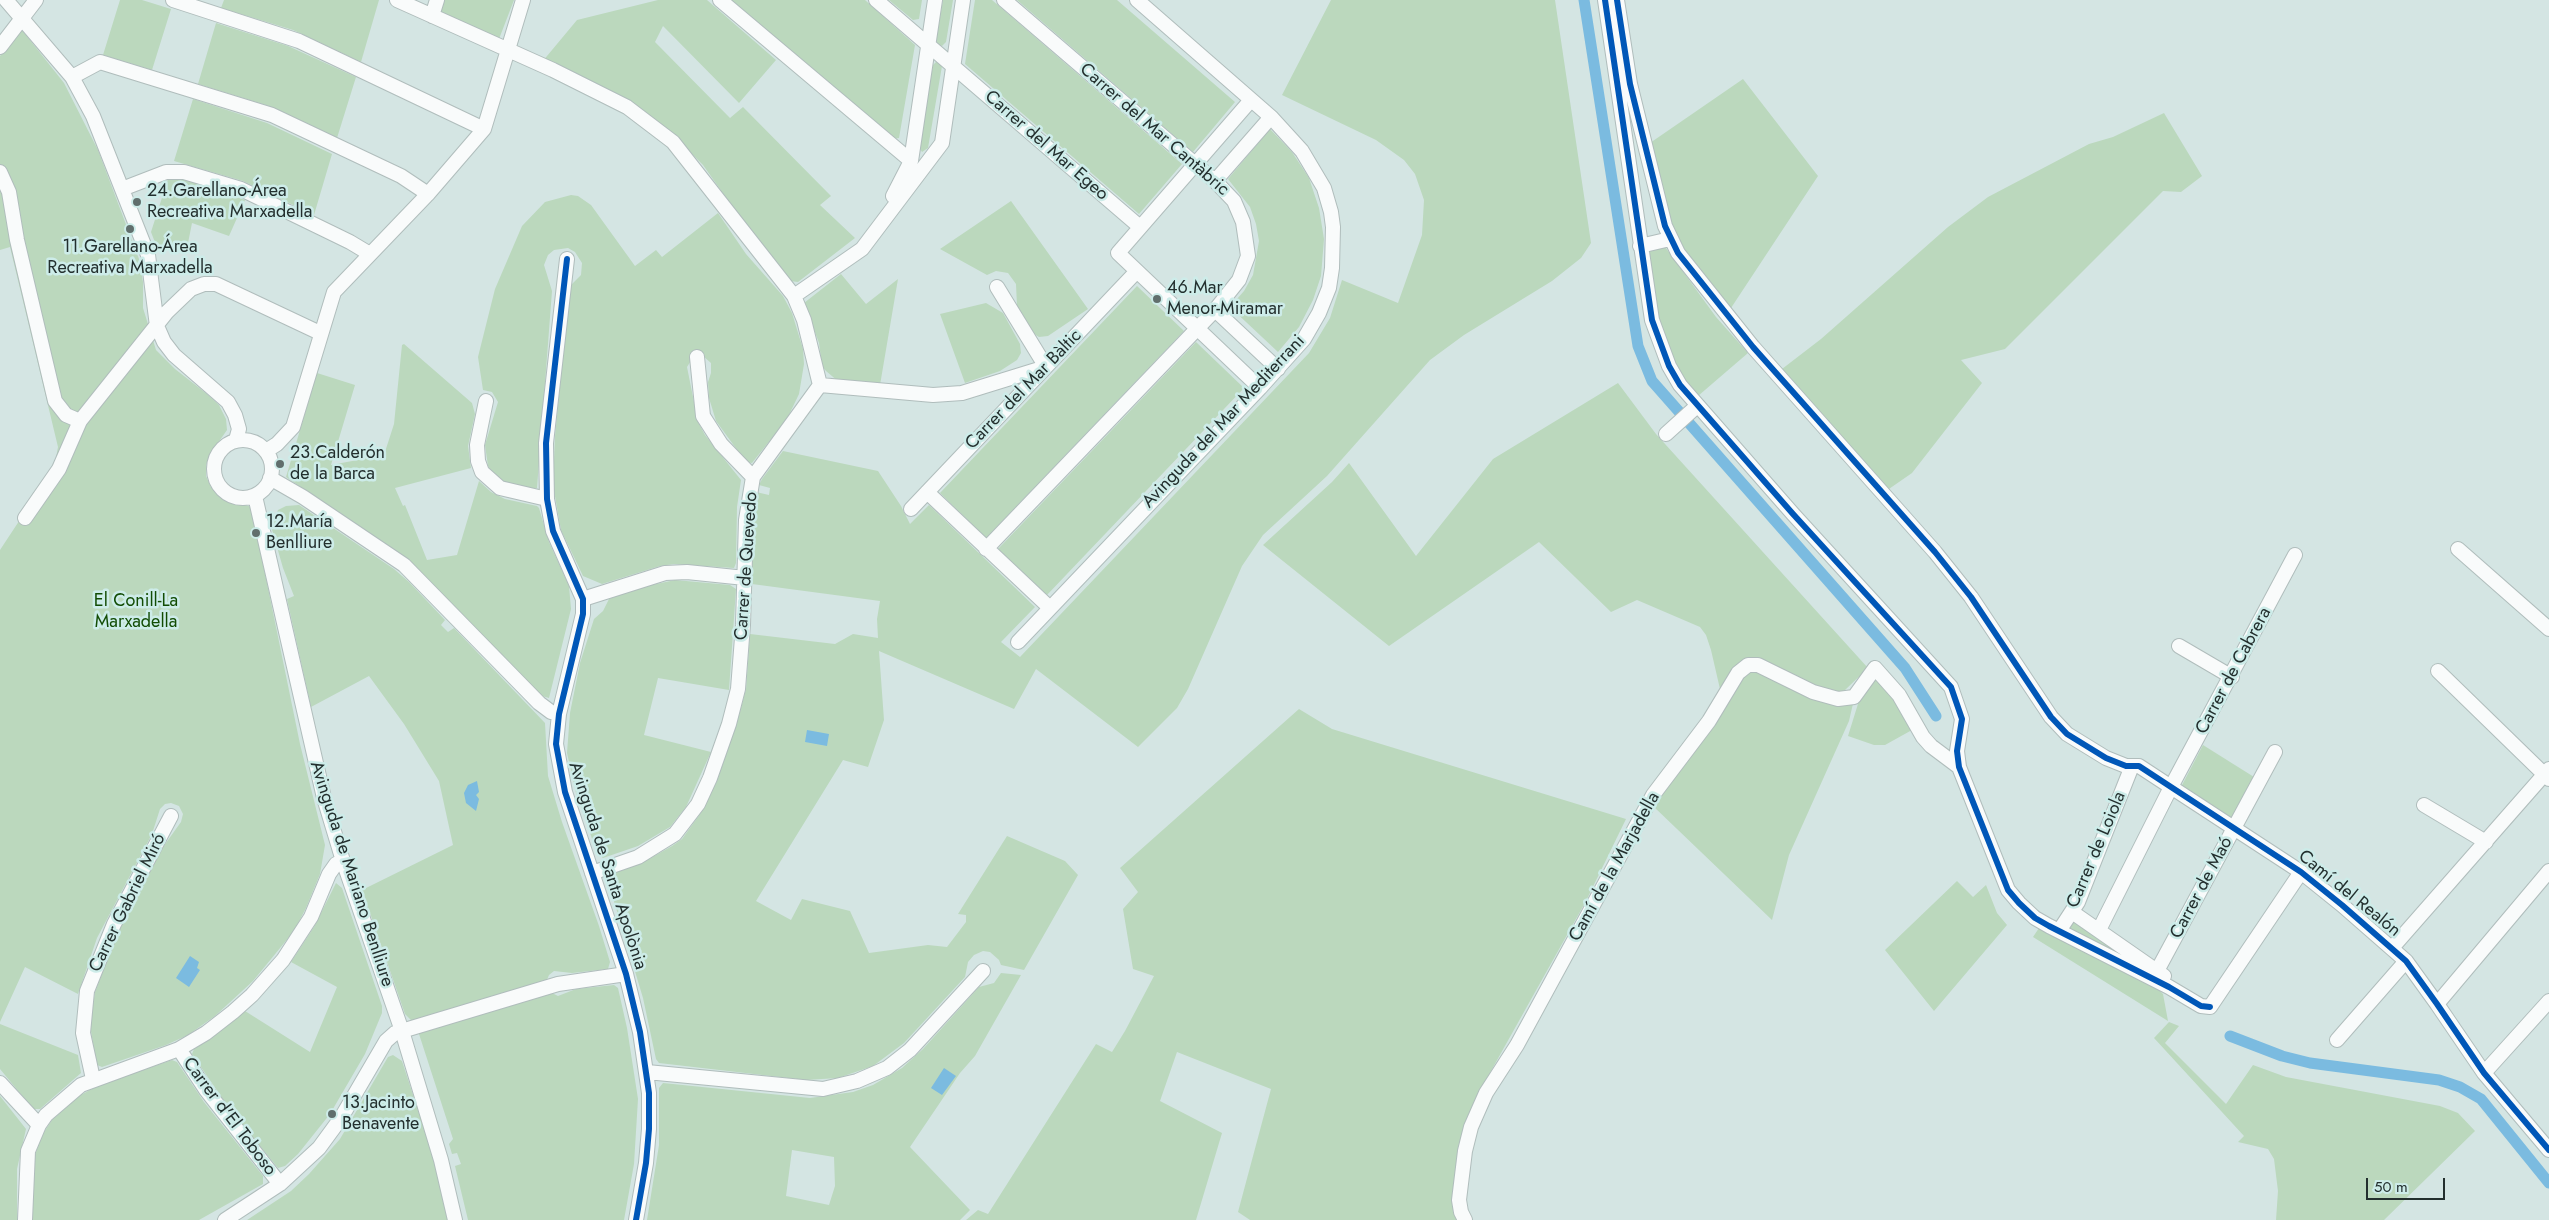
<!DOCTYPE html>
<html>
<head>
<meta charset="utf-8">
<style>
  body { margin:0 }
  #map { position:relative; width:2549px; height:1220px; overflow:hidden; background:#d4e5e3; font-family:Jost,sans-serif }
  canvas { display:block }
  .scale { position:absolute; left:2366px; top:1178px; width:79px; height:22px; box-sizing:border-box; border:2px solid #232f2e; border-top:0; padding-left:6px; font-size:15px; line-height:18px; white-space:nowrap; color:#232f2e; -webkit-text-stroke:4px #cdece9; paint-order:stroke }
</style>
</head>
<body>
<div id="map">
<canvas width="2549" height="1220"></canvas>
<div class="scale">50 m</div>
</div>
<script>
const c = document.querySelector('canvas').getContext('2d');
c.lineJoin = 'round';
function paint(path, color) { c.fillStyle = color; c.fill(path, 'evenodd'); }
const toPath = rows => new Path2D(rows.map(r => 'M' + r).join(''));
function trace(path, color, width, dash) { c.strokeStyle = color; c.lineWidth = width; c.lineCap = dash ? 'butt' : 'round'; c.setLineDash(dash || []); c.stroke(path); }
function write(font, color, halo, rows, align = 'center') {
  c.font = font + ' Jost,sans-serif'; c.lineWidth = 5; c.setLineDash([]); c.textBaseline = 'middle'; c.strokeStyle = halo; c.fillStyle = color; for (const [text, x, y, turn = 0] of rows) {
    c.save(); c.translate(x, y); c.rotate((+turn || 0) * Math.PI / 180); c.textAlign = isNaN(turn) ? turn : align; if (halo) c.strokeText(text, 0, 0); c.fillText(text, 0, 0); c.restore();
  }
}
const green = toPath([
  [120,0,142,0,171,9,152,70,103,55],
  [224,0,379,0,361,62,293,30,221,8],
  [443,0,514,0,499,39,439,12],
  [658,0,707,0,776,60,739,103,663,26,655,42,730,118,743,107,831,196,820,205,855,238,798,282,790,281,763,250,703,165,686,148,542,62,577,20],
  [731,0,865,0,915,45,899,138,893,139],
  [889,0,922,0,919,19,913,20],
  [943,0,953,0,946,42,942,46,937,44,936,41],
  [975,0,992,0,1182,164,1139,214,965,64],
  [1017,0,1117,0,1235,102,1193,152],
  [1331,0,1555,0,1591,243,1581,258,1552,281,1464,335,1430,360,1327,476,1263,535,1242,566,1188,689,1177,708,1138,747,1036,669,1014,709,879,651,884,720,868,767,843,760,756,901,791,920,802,899,850,911,869,953,928,945,947,947,966,922,966,915,958,914,1007,836,1065,861,1078,875,1024,970,1001,965,999,960,990,952,983,951,974,955,968,962,965,977,904,1043,873,1066,838,1078,806,1080,659,1063,656,1059,643,998,607,878,612,874,649,859,672,846,682,839,700,814,717,781,738,719,746,689,750,634,835,644,853,634,878,638,877,619,880,601,752,584,751,538,756,492,769,495,770,488,759,485,762,479,783,451,878,471,901,506,910,524,929,505,1035,607,1001,642,1020,657,1309,353,1330,318,1342,280,1398,303,1422,235,1424,200,1415,174,1404,160,1376,140,1282,95],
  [216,23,288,46,356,77,337,138,269,106,198,84],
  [22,30,64,83,98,150,139,259,143,282,143,308,156,350,175,369,207,394,219,405,226,419,227,430,211,453,206,465,206,476,211,487,219,496,228,501,249,506,252,510,300,744,325,845,320,874,306,908,294,931,253,981,215,1016,188,1035,166,1045,102,1067,97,1065,90,1026,95,992,118,932,163,847,181,822,183,814,179,806,171,803,165,804,160,809,152,834,97,938,78,994,25,967,0,1022,0,550,54,468,58,447,10,247,0,250,0,56],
  [937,61,942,66,928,148,922,152,919,147,933,65],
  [1743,79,1818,176,1731,308,1710,288,1684,255,1670,224,1650,143],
  [193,99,267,123,332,154,314,215,243,181,174,161],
  [2164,113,2202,176,2181,192,2163,191,2005,349,1961,360,1982,383,1912,473,1886,491,1782,369,1821,339,1948,227,1988,197,2089,144,2113,137],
  [1270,129,1292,152,1309,178,1319,208,1324,239,1321,276,1313,300,1299,327,1278,352,1230,307,1244,291,1253,275,1259,241,1256,224,1250,207,1228,179],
  [177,177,245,200,229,236,192,223,187,248,156,245,151,232,168,179],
  [571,195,578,196,591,205,635,266,656,250,662,257,718,213,746,254,783,296,792,313,803,349,804,364,799,394,787,419,752,463,746,462,716,421,709,398,708,382,711,373,711,363,703,356,692,359,687,367,698,422,705,435,741,480,737,507,736,563,734,568,674,564,660,566,602,584,583,576,561,530,553,485,555,436,570,286,581,275,582,263,575,252,568,248,554,250,548,255,544,265,552,291,537,488,528,489,507,484,494,475,488,466,485,445,498,402,492,392,483,390,478,357,495,289,522,226,545,202],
  [1011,201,1088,309,1048,336,1039,337,1031,332,1017,306,1016,284,1008,273,996,271,987,275,940,249],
  [1663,244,1716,317,1748,353,1698,396,1681,377,1675,366,1658,315,1647,247],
  [841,274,866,304,898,279,880,385,839,382,826,371,822,366,819,343,804,303],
  [1137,286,1184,331,986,538,940,493],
  [986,303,1003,313,1020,344,1021,353,1017,360,1000,371,965,383,940,314],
  [1196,342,1244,388,1047,595,998,549],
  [404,344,472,403,475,414,468,446,471,468,395,488,403,506,405,505,427,560,457,555,479,481,491,492,505,499,537,506,539,508,549,542,569,586,571,609,549,698,542,696,405,558,286,477,317,373,355,385,331,465,384,455,394,424,402,345],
  [1618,383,1656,434,1868,668,1845,690,1840,693,1741,662,1735,666,1720,689,1711,650,1706,635,1700,627,1637,600,1611,612,1539,542,1389,646,1263,545,1332,482,1349,463,1416,556,1493,459],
  [299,505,394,569,409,582,445,620,441,625,448,632,454,628,545,723,548,776,562,822,599,926,610,962,608,969,572,973,554,971,549,975,546,982,416,1021,411,1020,405,1014,362,890,453,845,439,781,404,724,369,676,311,707,287,599,294,596,283,568,271,526,278,510,286,506],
  [675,580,730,585,736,589,729,690,658,678,644,735,711,752,686,807,670,827,638,846,603,858,597,853,576,793,567,753,570,713,580,663,594,619,603,611,609,599,633,589],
  [1757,670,1805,691,1855,695,1849,721,1789,855,1772,920,1653,806,1739,680,1751,671],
  [1876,677,1901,707,1912,730,1885,745,1874,745,1848,736,1862,691],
  [1299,709,1332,729,1626,819,1586,901,1482,1087,1459,1143,1452,1204,1460,1220,1250,1220,1238,1212,1271,1089,1177,1052,1160,1101,1222,1133,1196,1220,966,1220,978,1210,988,1214,1096,1044,1112,1052,1125,1031,1154,976,1133,969,1123,909,1138,892,1120,868],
  [2203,745,2254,777,2232,820,2181,787],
  [1957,881,1973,897,1986,885,1997,913,2007,925,1934,1011,1885,950],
  [336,883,342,888,382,1006,382,1013,365,1054,330,1114,298,1154,285,1166,278,1168,231,1111,192,1054,194,1049,245,1011,310,1052,337,987,291,962,314,927],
  [2076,914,2169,987,2065,929],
  [2039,928,2154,985,2163,994,2168,1021,2033,937],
  [1001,973,1021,975,975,1056,960,1073,910,1147,970,1210,960,1220,647,1220,659,1145,659,1088,663,1083,810,1098,853,1092,873,1085,902,1068,923,1049,979,987,994,983],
  [792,1150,834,1157,835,1186,829,1205,786,1196],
  [614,985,618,988,627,1028,638,1099,634,1164,624,1220,468,1220,455,1166,461,1164,457,1153,452,1154,449,1144,453,1139,419,1034,421,1031,548,991,558,996,576,989],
  [2169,1022,2179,1026,2165,1043,2226,1104,2253,1065,2286,1077,2440,1106,2458,1113,2475,1131,2384,1220,2276,1220,2278,1191,2274,1159,2268,1149,2238,1142,2244,1136,2154,1038],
  [0,1024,78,1055,81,1073,40,1109,33,1109,0,1069],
  [393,1055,402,1061,432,1153,448,1220,247,1220,291,1191,309,1174,340,1139,388,1057],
  [172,1060,177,1062,204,1102,263,1176,263,1184,199,1220,33,1220,32,1196,35,1155,42,1135,52,1120,79,1096,97,1086],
  [0,1096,26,1129,17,1169,17,1220,0,1220]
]);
const water = toPath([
  [807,730,829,734,827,746,805,742],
  [477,781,479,792,476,795,479,799,476,811,466,803,464,793,468,785],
  [190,956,199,962,197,968,200,970,189,987,176,978],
  [944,1068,956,1076,942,1095,931,1088]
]);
const canal = toPath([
  [1584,0,1638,346,1652,381,1905,668,1936,716],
  [2230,1036,2282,1056,2310,1063,2439,1080,2460,1087,2481,1099,2549,1183]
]);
const minor = toPath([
  [6,0,72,77,93,116,148,255,157,326,164,342,174,355,228,402,235,415,239,429,236,440],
  [173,0,299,41,484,129],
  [397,0,553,70,627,107,673,142,794,296,804,320,820,385],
  [720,0,911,161],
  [876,0,1140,227],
  [1605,0,1652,320,1669,366,1680,385,1793,514,1951,687,1962,719,1957,751,1959,767,2008,890,2019,903,2035,918,2049,926,2169,987,2201,1006,2210,1007],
  [1617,0,1630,84,1665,226,1678,253,1753,347,1935,552,1971,597,2051,717,2067,734,2106,758,2126,766,2139,766,2171,787,2301,872,2342,905,2406,961,2437,1004,2484,1073,2549,1150],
  [432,16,437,0],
  [0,47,36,0],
  [72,77,100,62,272,115,401,176,428,194],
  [1251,100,1118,253,1260,388],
  [0,172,9,192,17,240,55,401,66,415,80,421],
  [1215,181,1271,117],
  [122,189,166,172,184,172,241,189,350,242,370,254],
  [893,196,911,161,935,0],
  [1640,246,1670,239],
  [567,259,546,443,547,499,553,531,583,599,583,614,559,714,556,744,565,792,626,974,640,1032,649,1093,649,1129,646,1163,636,1220],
  [794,296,862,249,942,143,963,0],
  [1215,310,1278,369],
  [697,357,703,416,721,444,753,477],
  [486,401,477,445,478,461,482,472,500,488,547,499],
  [1666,434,1697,406],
  '214 469a29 29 0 1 1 58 0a29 29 0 1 1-58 0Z',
  [266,451,277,444,293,427,334,292,428,194,484,129,523,0],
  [270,478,303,497,404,565,539,703,551,712,559,714],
  [927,492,1050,608],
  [255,496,324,798,343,861,402,1031,441,1160,455,1220],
  [911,509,1137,271],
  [25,518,59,469,80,421,167,312,191,289,204,284,216,284,320,333],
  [986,549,1215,310,1239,280,1248,256,1243,222,1234,201,1215,181,1004,0],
  [2458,549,2549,629],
  [583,599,665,573,687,572,745,578],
  [1018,642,1260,388,1304,339,1319,313,1329,288,1332,268,1333,227,1331,212,1324,188,1302,151,1271,117,1137,0],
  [2179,646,2232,677],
  [2438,671,2549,779],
  [2424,805,2486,842],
  [592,873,638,857,675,834,698,804,710,778,729,724,738,689,743,625,746,520,753,477,820,385,933,395,962,393,1046,367,997,287],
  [2072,912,2164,976],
  [2099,930,2171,787,2295,555],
  [2059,931,2078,902,2132,766],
  [2392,948,2549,769],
  [2157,971,2275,752],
  [2437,1004,2549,871],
  [2210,1007,2301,872],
  [2337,1040,2406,961],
  [179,1049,206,1090,280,1184],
  [647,1072,823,1089,857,1081,887,1068,910,1050,983,971],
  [2484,1073,2549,1001],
  [93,1079,83,1033,87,991,114,924,171,816],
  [0,1083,39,1125],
  [25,1220,28,1151,39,1125,46,1115,81,1085,179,1049,206,1033,233,1012,252,995,283,960,311,917,329,874,336,864,343,861],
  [225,1220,280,1184,319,1148,341,1118,386,1041,395,1033,558,984,626,974],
  [1465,1220,1461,1212,1459,1200,1465,1151,1471,1127,1486,1093,1517,1045,1653,795,1709,721,1738,673,1748,665,1758,665,1813,692,1838,699,1854,697,1875,668,1899,695,1923,737,1931,746,1959,767]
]);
const cycleway = toPath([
  [1605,0,1652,320,1669,366,1680,385,1793,514,1951,687,1962,719,1957,751,1959,767,2008,890,2019,903,2035,918,2049,926,2169,987,2201,1006,2210,1007],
  [1617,0,1630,84,1665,226,1678,253,1753,347,1935,552,1971,597,2051,717,2067,734,2106,758,2126,766,2139,766,2171,787,2301,872,2342,905,2406,961,2437,1004,2484,1073,2549,1150],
  [567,259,546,443,547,499,553,531,583,599,583,614,559,714,556,744,565,792,626,974,640,1032,649,1093,649,1129,646,1163,636,1220]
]);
const markers = [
  [137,202,5,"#616f6d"],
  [130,229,5,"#616f6d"],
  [1157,299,5,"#616f6d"],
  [280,464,5,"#616f6d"],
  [256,533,5,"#616f6d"],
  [332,1114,5,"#616f6d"]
];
const streetNames = [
  ["Carrer del Mar Cantàbric",1154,130,41],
  ["Carrer del Mar Egeo",1046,146,41],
  ["Carrer del Mar Bàltic",1024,390,-46],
  ["Avinguda del Mar Mediterrani",1224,422,-47],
  ["Carrer de Quevedo",747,566,-86],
  ["Carrer de Cabrera",2234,671,-62],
  ["Carrer de Loiola",2097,850,-67],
  ["Avinguda de Santa Apolònia",607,866,72],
  ["Camí de la Marjadella",1615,867,-61],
  ["Avinguda de Mariano Benlliure",351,874,72],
  ["Carrer de Maó",2202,888,-62],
  ["Camí del Realón",2349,894,39],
  ["Carrer Gabriel Miró",128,903,-64],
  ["Carrer d'El Toboso",229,1117,53]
];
const poiNames = [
  ["24.Garellano-Área",147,192],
  ["Recreativa Marxadella",147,213],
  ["11.Garellano-Área",130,248,"center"],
  ["Recreativa Marxadella",130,269,"center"],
  ["46.Mar",1167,289],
  ["Menor-Miramar",1167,310],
  ["23.Calderón",290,454],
  ["de la Barca",290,475],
  ["12.María",266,523],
  ["Benlliure",266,544],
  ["13.Jacinto",342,1104],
  ["Benavente",342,1125]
];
const parkNames = [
  ["El Conill-La",136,602],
  ["Marxadella",136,623]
];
paint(green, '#bbd8bd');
paint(water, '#7bbbe0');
trace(canal, '#7bbbe0', 11);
trace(minor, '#b0bdbc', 16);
trace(minor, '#f9fbfb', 14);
trace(cycleway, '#0057b8', 6);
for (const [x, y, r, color] of markers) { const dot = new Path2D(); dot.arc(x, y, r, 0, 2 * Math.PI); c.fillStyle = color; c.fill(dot); trace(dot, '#cdece9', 2); }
write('18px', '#232f2e', '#cdece9', streetNames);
write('18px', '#232f2e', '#cdece9', poiNames, 'left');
write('18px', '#124c04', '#cdece9', parkNames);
</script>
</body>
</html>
